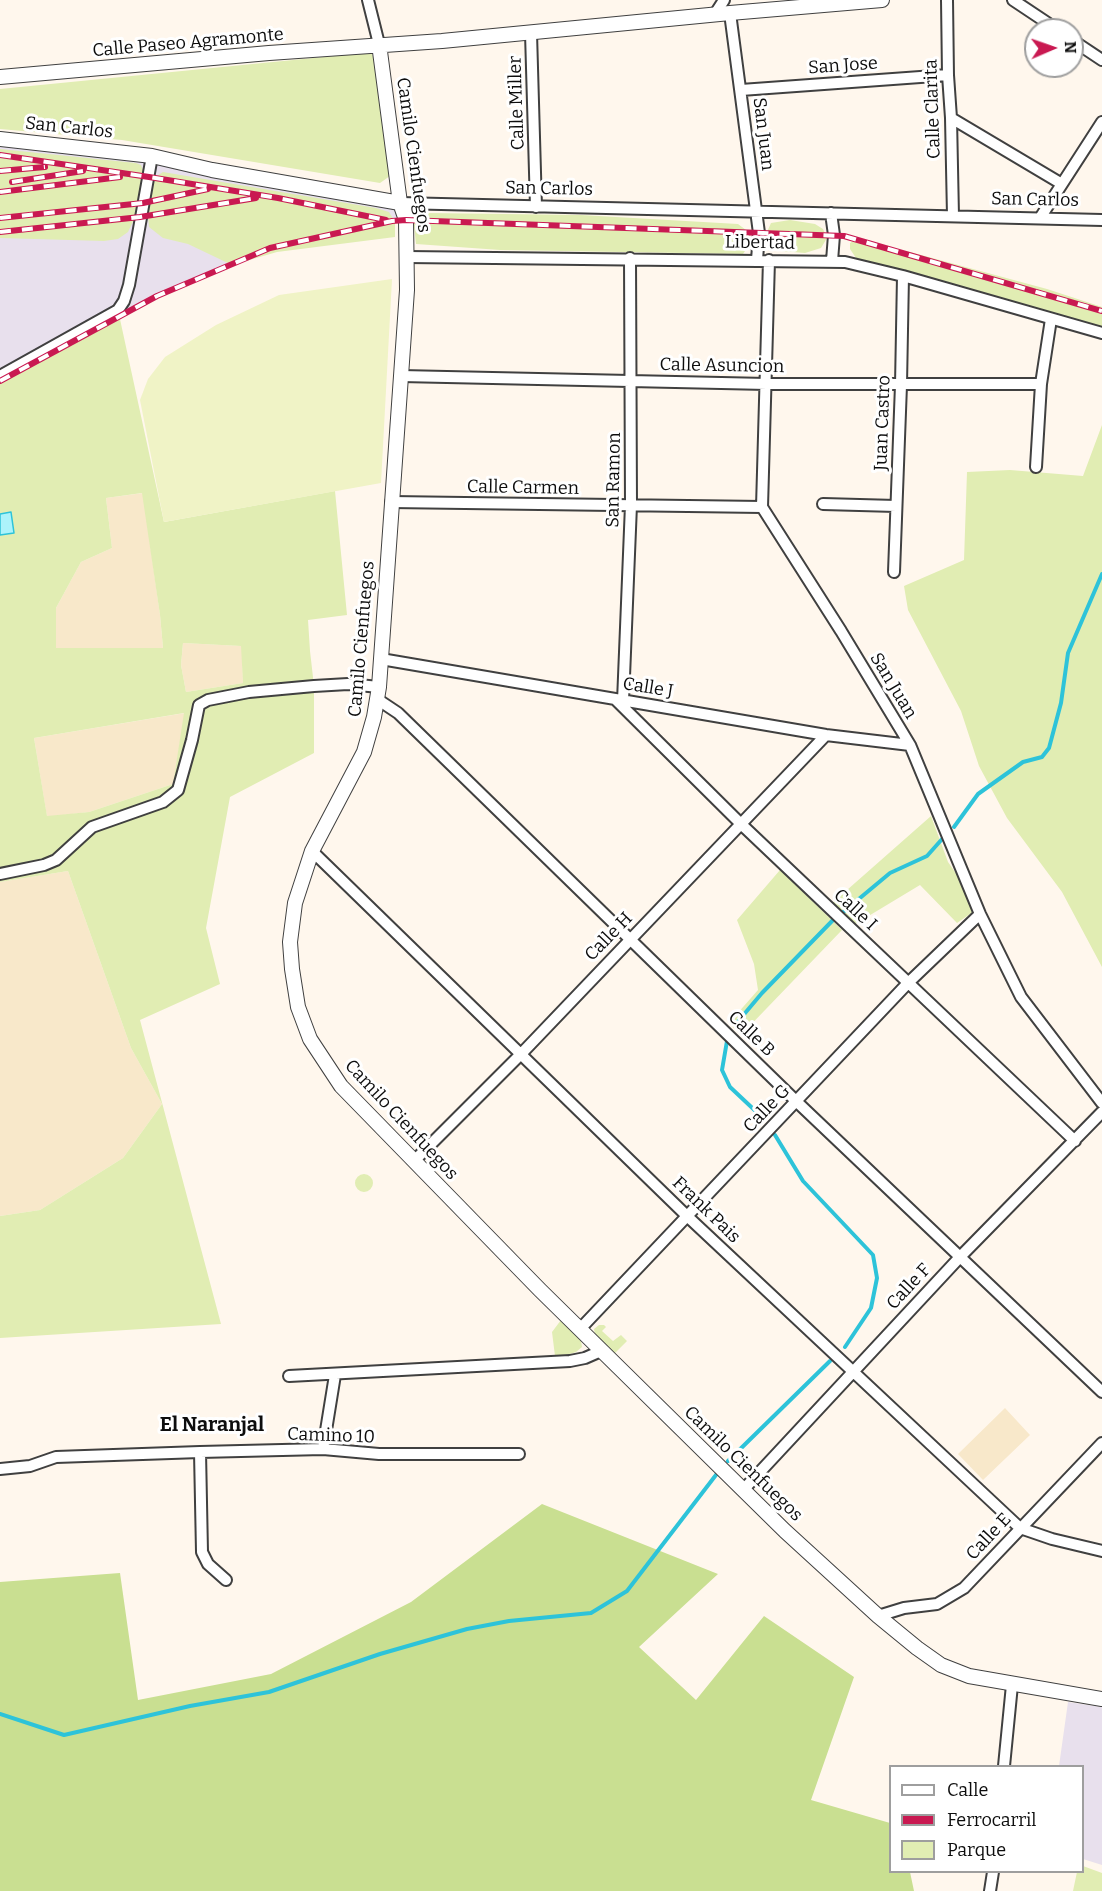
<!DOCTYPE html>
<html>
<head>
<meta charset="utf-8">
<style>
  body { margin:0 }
  #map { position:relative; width:1102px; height:1891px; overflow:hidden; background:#fff7ed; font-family:Bitter,serif }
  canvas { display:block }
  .legend { position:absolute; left:889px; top:1765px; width:195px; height:108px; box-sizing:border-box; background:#fff; border:2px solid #9e9e9e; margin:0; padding:8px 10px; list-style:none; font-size:18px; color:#0d0d0d }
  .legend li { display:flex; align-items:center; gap:12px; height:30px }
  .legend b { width:30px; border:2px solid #9e9e9e }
  .north { position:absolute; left:1024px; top:18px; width:60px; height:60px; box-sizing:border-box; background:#fff; border:2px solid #9e9e9e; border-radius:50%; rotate:88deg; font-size:16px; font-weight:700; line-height:24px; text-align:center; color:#0d0d0d }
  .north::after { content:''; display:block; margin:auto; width:21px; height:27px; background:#c91951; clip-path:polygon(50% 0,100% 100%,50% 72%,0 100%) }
</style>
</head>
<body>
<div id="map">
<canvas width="1102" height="1891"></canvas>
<ul class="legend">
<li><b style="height:8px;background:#fff"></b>Calle</li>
<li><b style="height:8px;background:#c91951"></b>Ferrocarril</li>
<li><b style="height:16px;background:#e1edb3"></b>Parque</li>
</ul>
<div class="north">N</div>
</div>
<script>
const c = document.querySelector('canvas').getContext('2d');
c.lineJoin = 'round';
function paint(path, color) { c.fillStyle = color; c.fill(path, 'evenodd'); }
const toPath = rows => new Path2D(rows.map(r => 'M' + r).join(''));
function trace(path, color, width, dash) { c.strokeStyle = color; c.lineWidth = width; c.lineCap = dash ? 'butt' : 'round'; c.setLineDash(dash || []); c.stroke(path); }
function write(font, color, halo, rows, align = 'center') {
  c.font = font + ' Bitter,serif'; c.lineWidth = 6; c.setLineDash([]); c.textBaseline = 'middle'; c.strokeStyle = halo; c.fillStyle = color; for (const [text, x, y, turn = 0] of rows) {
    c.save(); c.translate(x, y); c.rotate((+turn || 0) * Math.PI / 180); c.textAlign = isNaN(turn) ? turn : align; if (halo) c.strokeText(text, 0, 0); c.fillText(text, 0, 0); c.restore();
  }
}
const industrial = toPath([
  [0,141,124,152,400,203,406,220,270,248,157,296,0,381],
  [1068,1702,1102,1707,1102,1865,1083,1859,1082,1766,1059,1766]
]);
const farmland = toPath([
  [143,493,160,615,163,648,56,648,56,608,81,562,112,548,106,498],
  [183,643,242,646,243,683,186,692,181,665],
  [185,713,173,784,89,812,47,817,34,738],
  [68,871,131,1048,162,1104,123,1158,40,1210,0,1216,0,882],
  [1005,1408,1030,1435,983,1480,958,1454]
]);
const green = toPath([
  [364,53,372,54,374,60,390,169,390,176,380,183,122,140,0,129,0,89],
  [0,149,136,163,141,165,143,170,137,213,128,232,118,239,104,241,0,238],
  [163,172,376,208,389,212,395,222,395,237,277,252,232,265,188,244,163,238,149,227,148,216,155,177],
  [427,213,581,215,738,224,750,233,749,245,743,254,500,250,416,244,413,217],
  [790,220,815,224,823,229,827,238,821,248,805,253,781,251,772,246,768,239,767,232,771,223],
  [855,240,910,252,1047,289,1102,307,1102,328,856,258,850,249,850,243],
  [118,310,164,522,335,491,347,615,308,620,310,651,314,686,314,753,230,797,206,928,220,984,140,1020,221,1324,0,1338,0,1216,40,1210,123,1158,162,1104,131,1048,68,871,0,882,0,378],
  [142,493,160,615,163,648,56,648,56,608,81,562,112,548,106,498],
  [183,643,241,646,243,683,186,692,181,665],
  [184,713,173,784,89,812,47,816,34,738],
  [1102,425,1102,967,1062,892,1007,818,979,766,961,711,908,610,904,586,964,560,967,472,1010,470,1083,476],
  [931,816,948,862,962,882,973,912,957,923,920,885,852,926,830,905],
  [780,870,842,930,741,1035,729,1023,758,990,754,964,737,920],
  '355 1183a9 9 0 1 1 18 0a9 9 0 1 1-18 0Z',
  [561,1320,581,1341,582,1347,576,1352,570,1354,555,1356,552,1332],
  [599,1325,604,1325,606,1327,602,1331,613,1341,621,1335,627,1341,614,1354,595,1335,594,1329],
  [1083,1866,1102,1873,1102,1891,1073,1891,1077,1872,1082,1872]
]);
const forest = toPath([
  [542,1504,718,1574,639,1647,696,1700,764,1616,854,1677,811,1800,890,1823,890,1872,910,1872,914,1891,0,1891,0,1582,120,1573,138,1700,271,1674,411,1602]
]);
const pitch = toPath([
  [392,279,381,483,164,522,140,400,148,379,165,357,216,325,279,295]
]);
const water = toPath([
  [11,512,14,533,0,535,0,514,11,512]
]);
const stream = toPath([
  [954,827,978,794,1023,762,1042,757,1049,748,1061,703,1068,653,1102,574],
  [842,913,890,873,927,856,943,838],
  [735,1025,762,993,834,919],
  [727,1041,722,1070,730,1087,764,1119],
  [775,1135,803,1181,873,1255,877,1278,871,1308,845,1347],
  [728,1461,830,1361],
  [0,1714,64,1735,190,1706,269,1692,380,1654,467,1629,509,1621,591,1613,627,1591,719,1471]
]);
const minor = toPath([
  [368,0,379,44],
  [947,0,948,75,951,118,953,216],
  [1013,0,1058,30],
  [730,13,759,233,757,260],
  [715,14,724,0],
  [531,33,536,207],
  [1072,40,1102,60],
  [741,90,948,75],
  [951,118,1062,184],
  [400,203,1102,220],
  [831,213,834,235,832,261],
  [1040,218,1102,122],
  [407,257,845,262,903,276,1102,333],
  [769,260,762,507,841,631,910,745,980,914,1021,997,1102,1103],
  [0,376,118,310,124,301,129,285,152,156],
  [401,376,767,384,1041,384],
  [1036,467,1041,384,1051,319],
  [391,502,762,507],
  [823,504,896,506],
  [894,572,901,385,903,276],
  [381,659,826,735,910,745],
  [377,699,398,713,797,1102,1102,1392],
  [616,700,741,824,1075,1141],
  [623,701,631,505,630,258],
  [312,851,687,1216,1020,1528,1052,1539,1102,1551],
  [0,874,44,865,56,860,92,827,163,802,178,790,192,740,199,705,208,700,249,692,314,686,348,684,379,687],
  [414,1161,522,1053,826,735],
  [580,1329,908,983,980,914],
  [289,1376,570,1361,585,1358,601,1351],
  [323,1449,335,1375],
  [200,1452,202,1552,208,1564,226,1580],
  [0,1469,30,1466,56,1457,200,1452,323,1449,379,1454,519,1454],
  [744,1489,960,1257,1102,1112],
  [878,1616,904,1608,937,1604,964,1588,1102,1443],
  [1004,1766,1012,1685],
  [990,1891,993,1872]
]);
const tertiary = toPath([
  [379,44,400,203,406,220,407,290,401,376,379,687,374,717,364,752,312,851,295,903,290,942,292,969,298,1007,310,1039,341,1086,540,1290,785,1531,878,1616,917,1648,941,1665,969,1676,1102,1699],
  [0,77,269,53,442,41,730,13,882,0],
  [0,139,152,156,212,170,400,203]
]);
const rail = toPath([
  [0,155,149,177,278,198,386,220],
  [0,171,45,167],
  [12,182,83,171],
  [0,192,120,177],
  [0,218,143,203,208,189],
  [0,232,140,217,256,198],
  [0,381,157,296,270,248,392,221,406,220,844,236,1102,311]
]);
const streetNames = [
  ["Calle Paseo Agramonte",188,43,-5],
  ["San Jose",843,66,-4],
  ["Calle Miller",517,103,-92],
  ["Calle Clarita",933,109,-92],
  ["San Carlos",69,128,6],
  ["San Juan",763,134,83],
  ["Camilo Cienfuegos",413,155,82],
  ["San Carlos",549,189,1],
  ["San Carlos",1035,200,1],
  ["Libertad",760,243,1],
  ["Calle Asuncion",722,366,1],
  ["Juan Castro",883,423,-88],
  ["San Ramon",614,480,-89],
  ["Calle Carmen",523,488,1],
  ["Camilo Cienfuegos",362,639,-85],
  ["San Juan",893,686,59],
  ["Calle J",648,688,9],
  ["Calle I",855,910,43],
  ["Calle H",609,937,-46],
  ["Calle B",751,1034,44],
  ["Calle G",767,1109,-46],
  ["Camilo Cienfuegos",401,1120,47],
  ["Frank Pais",706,1210,44],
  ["Calle F",909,1287,-47],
  ["Camino 10",331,1436,2],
  ["Camilo Cienfuegos",743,1464,44],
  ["Calle E",989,1537,-47]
];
const neighbourhoodNames = [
  ["El Naranjal",212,1425]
];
paint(industrial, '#e8e0ed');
paint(farmland, '#f8e8ca');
paint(green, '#e1edb3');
paint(forest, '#c9df91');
paint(pitch, '#f0f3c6');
paint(water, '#acf3fb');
trace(water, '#2dc3d9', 1.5);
trace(stream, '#2dc3d9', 4);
trace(minor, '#404040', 14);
trace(tertiary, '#404040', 16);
trace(minor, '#fff', 10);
trace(tertiary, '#fff', 14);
trace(rail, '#c91951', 6);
trace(rail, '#fff', 4, [11]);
write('18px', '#0d0d0d', '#fff', streetNames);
write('bold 20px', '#0d0d0d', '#fff', neighbourhoodNames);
</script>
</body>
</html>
